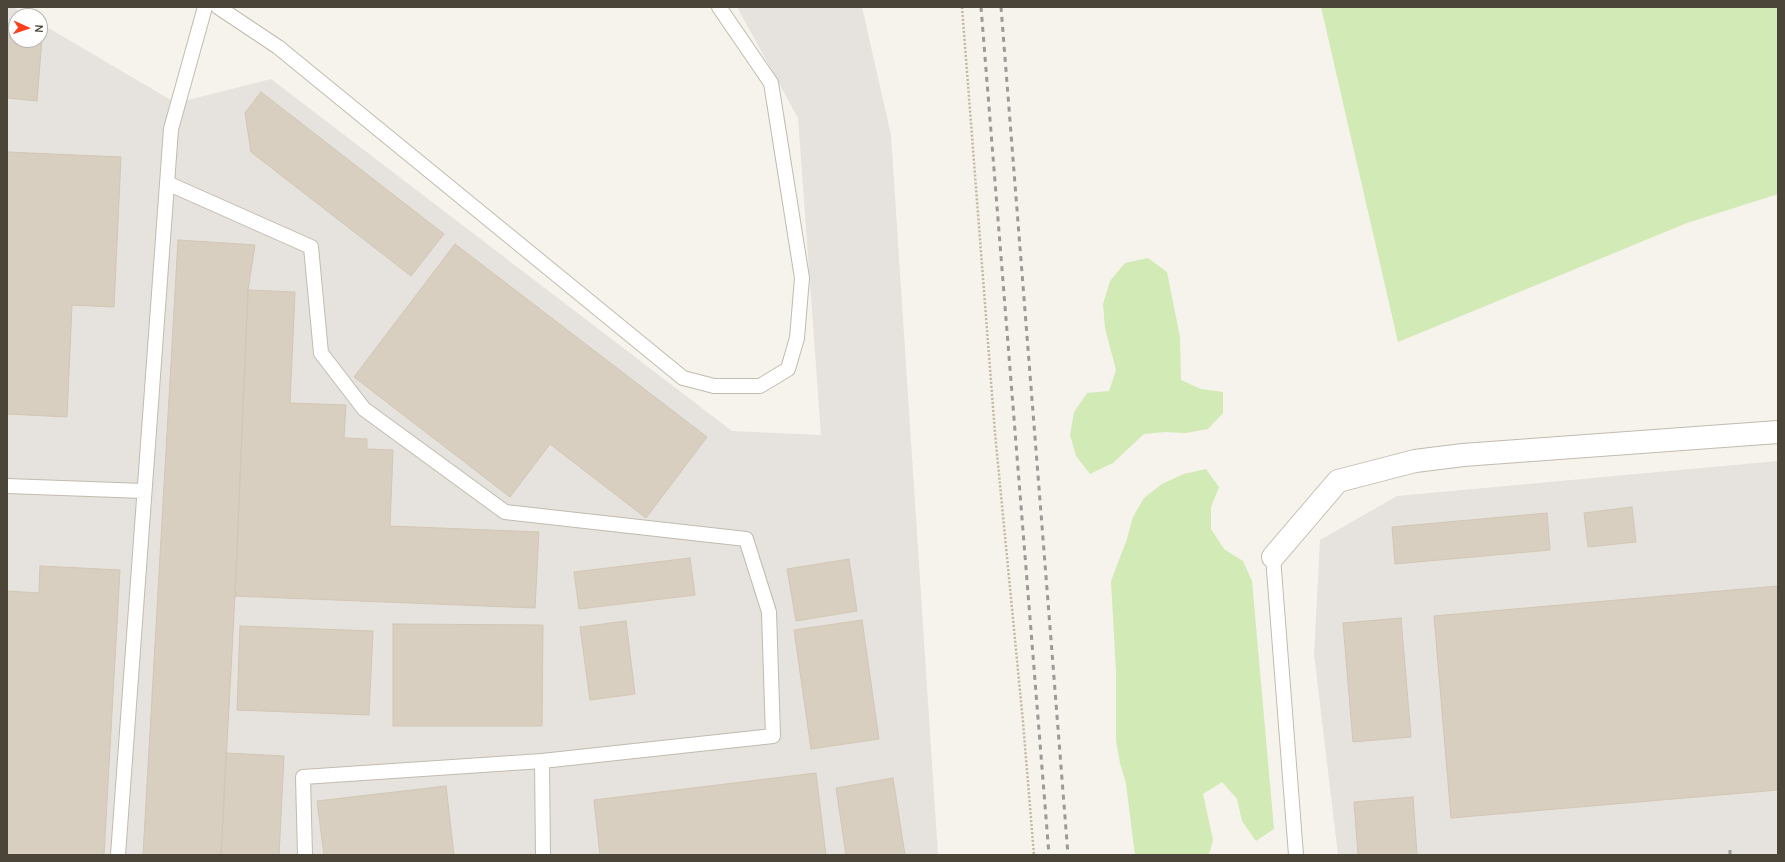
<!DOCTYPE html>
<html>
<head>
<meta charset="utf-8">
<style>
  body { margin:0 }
  #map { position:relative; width:1785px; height:862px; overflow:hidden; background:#f6f3ec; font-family:Manrope,sans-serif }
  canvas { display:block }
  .frame { position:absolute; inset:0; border:8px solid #4b4439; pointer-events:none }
  .north { position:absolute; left:8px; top:8px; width:40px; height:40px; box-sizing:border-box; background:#fff; border:1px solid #b7b4b0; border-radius:50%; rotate:93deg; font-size:11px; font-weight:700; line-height:16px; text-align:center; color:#4b4439 }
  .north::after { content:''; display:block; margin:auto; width:14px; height:18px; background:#fc3f1d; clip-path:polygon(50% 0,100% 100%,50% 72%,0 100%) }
</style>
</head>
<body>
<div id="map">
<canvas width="1785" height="862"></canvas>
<div class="frame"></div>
<div class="north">N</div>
</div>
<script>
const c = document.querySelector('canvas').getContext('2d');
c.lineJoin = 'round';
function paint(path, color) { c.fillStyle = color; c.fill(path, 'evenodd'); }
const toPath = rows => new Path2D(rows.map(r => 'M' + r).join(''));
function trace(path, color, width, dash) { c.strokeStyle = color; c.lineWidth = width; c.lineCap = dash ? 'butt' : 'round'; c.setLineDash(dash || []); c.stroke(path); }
const industrial = toPath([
  [7,7,13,7,28,16,16,16,16,40,40,40,40,23,176,103,271,79,732,431,821,435,798,118,737,7,862,7,891,135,938,855,7,855],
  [1778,461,1778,855,1338,855,1314,654,1320,540,1397,496]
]);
const green = toPath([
  [1321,7,1778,7,1778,194,1687,223,1398,342],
  [1148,258,1167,272,1180,337,1181,380,1201,389,1223,392,1223,413,1208,429,1186,433,1165,432,1144,434,1113,463,1090,474,1076,456,1070,435,1074,412,1087,393,1109,391,1116,370,1105,328,1103,304,1110,281,1125,263],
  [1206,469,1219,487,1211,507,1211,529,1224,549,1243,561,1252,581,1274,829,1256,841,1242,821,1237,799,1222,782,1203,794,1213,840,1209,855,1135,855,1126,784,1120,763,1116,741,1116,672,1111,581,1127,539,1133,517,1144,498,1162,484,1184,474]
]);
const building = toPath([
  [7,24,16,24,16,40,40,40,40,26,43,26,37,101,7,98,7,24],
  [261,92,444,234,411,276,251,152,245,113,261,92],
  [7,152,121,157,114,307,72,305,67,417,7,414,7,152],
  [178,240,255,245,248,290,235,596,221,855,143,855,178,240],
  [455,244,707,437,646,518,550,444,510,497,354,377,455,244],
  [248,290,295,292,290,403,346,405,344,438,367,439,367,449,393,450,390,526,539,532,535,608,235,596,248,290],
  [1632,507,1636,542,1588,547,1584,513,1632,507],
  [1547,513,1550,550,1395,564,1392,527,1547,513],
  [690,558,695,595,579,609,574,572,690,558],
  [849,559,857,611,796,621,787,569,849,559],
  [40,566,120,570,104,855,7,855,7,591,39,593,40,566],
  [1778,586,1778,790,1451,818,1434,616,1778,586],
  [1401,618,1411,737,1353,742,1343,623,1401,618],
  [862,620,879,739,811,749,794,630,862,620],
  [626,621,635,694,590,700,580,627,626,621],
  [393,624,543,625,542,726,393,726,393,624],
  [240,626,373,631,369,715,237,710,240,626],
  [226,753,284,756,279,855,221,855,226,753],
  [816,773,826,855,600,855,594,800,816,773],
  [893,778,905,855,846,855,836,788,893,778],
  [446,786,454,855,324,855,317,801,446,786],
  [1413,797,1417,855,1358,855,1354,802,1413,797]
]);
const path = toPath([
  [962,7,995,433,1023,722,1034,855]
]);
const lane = toPath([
  [218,7,278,47,683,378,714,386,760,386,788,369,797,338,802,278,771,83,719,7],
  [167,183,311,247,321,353,364,409,505,512,746,539,769,612,773,736,542,761,543,855],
  [7,486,144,491],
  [1273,557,1296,855],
  [118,855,171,129,205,7],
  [305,855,303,777,542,761]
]);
const street = toPath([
  [1273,557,1338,481,1415,461,1463,455,1778,432]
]);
const rail = toPath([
  [981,7,1049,855],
  [1001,7,1068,855],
  [1730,850,1730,855]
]);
paint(industrial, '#e6e2dd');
paint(green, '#d2eab5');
paint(building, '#d8cfc1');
trace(building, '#d3c7b4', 1);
trace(lane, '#c2bbae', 16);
trace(street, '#c2bbae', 24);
trace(path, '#c4b79f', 2.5, [2, 2]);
trace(lane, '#fff', 14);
trace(street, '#fff', 22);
trace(rail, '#9a9a9a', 3, [5, 5]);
</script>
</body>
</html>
